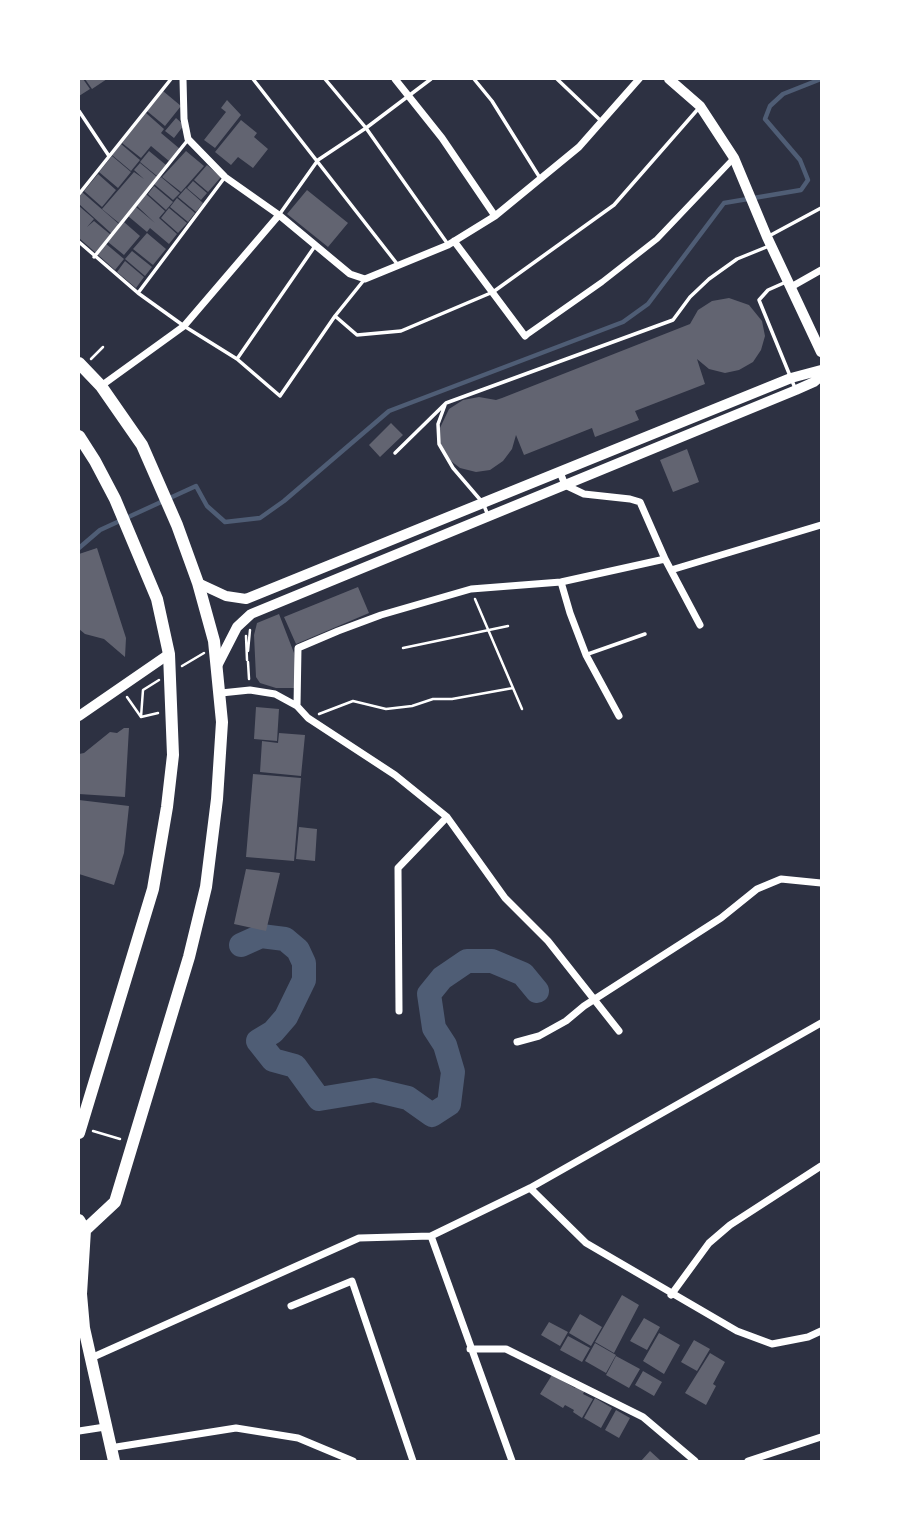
<!DOCTYPE html>
<html>
<head>
<meta charset="utf-8">
<style>
  body { margin:0 }
  #map { position:relative; width:900px; height:1540px; overflow:hidden; background:#2d3142; font-family:Helvetica,sans-serif }
  canvas { display:block }
  .frame { position:absolute; inset:0; border:80px solid #fff; pointer-events:none }
</style>
</head>
<body>
<div id="map">
<canvas width="900" height="1540"></canvas>
<div class="frame"></div>
</div>
<script>
const c = document.querySelector('canvas').getContext('2d');
c.lineJoin = 'round';
const toPath = rows => new Path2D(rows.map(r => 'M' + r).join(''));
function trace(path, color, width, dash) { c.strokeStyle = color; c.lineWidth = width; c.lineCap = dash ? 'butt' : 'round'; c.setLineDash(dash || []); c.stroke(path); }
function paint(path, color) { c.fillStyle = color; c.fill(path, 'evenodd'); }
const stream = toPath([
  [79,548,100,530,196,486,207,506,225,522,260,518,284,501,389,411,623,322,648,304,724,203,801,190,808,180,800,160,765,119,770,106,783,94,821,79]
]);
const river = toPath([
  [241,945,261,936,285,939,298,950,304,963,304,980,286,1017,273,1032,258,1041,273,1060,295,1066,319,1099,374,1090,408,1098,432,1115,449,1104,453,1072,445,1045,434,1028,429,994,442,978,467,961,492,961,523,974,537,991]
]);
const building = toPath([
  [79,79,83,79,90,89,79,96],
  [85,79,107,79,92,89],
  [163,91,181,106,165,126,147,111],
  [227,100,241,115,215,148,204,140,226,112,221,108],
  [146,113,164,129,161,133,180,149,169,161,151,146,141,158,122,143],
  [176,118,184,125,174,138,165,131],
  [241,120,257,133,254,137,268,149,253,168,238,157,231,165,215,152],
  [121,144,140,160,131,171,112,155],
  [149,151,166,165,157,176,140,162],
  [186,151,204,166,181,192,162,177],
  [112,156,131,172,118,188,99,172],
  [140,163,157,177,119,223,102,209,134,172,144,179,134,170],
  [207,165,221,177,208,192,194,180],
  [98,174,116,190,102,207,84,191],
  [161,177,180,193,173,200,154,184],
  [193,181,207,193,201,200,187,188],
  [154,186,173,202,166,210,148,194],
  [186,188,203,203,196,212,178,197],
  [307,190,348,223,328,247,287,214],
  [82,192,120,225,112,234,79,204,79,196],
  [146,194,165,211,159,218,177,234,169,244,150,228,147,232,128,216,136,207,155,223,137,206],
  [177,198,195,213,188,222,170,207],
  [79,206,94,219,87,227,94,221,111,235,96,253,79,238],
  [169,208,187,223,178,233,161,218],
  [124,222,140,236,124,255,108,242],
  [147,233,166,249,153,265,133,249],
  [105,243,124,259,115,270,97,254],
  [132,251,152,267,145,276,125,259],
  [125,261,144,277,136,288,117,272],
  [729,298,749,305,762,321,765,336,761,350,753,362,739,370,725,373,709,369,697,359,705,384,635,411,639,420,595,437,592,428,524,455,516,435,512,449,503,461,490,470,476,472,460,468,447,458,439,440,439,430,449,409,463,400,479,397,496,400,502,398,690,324,698,310,712,301],
  [391,423,403,435,380,457,369,445],
  [687,449,699,482,673,492,660,460],
  [97,548,126,638,125,657,104,639,85,634,79,629,79,554],
  [358,587,369,613,296,644,284,617],
  [279,614,294,653,296,688,276,688,260,683,256,677,254,635,257,623],
  [256,707,279,709,277,741,254,739],
  [124,728,129,728,125,797,79,794,79,754,84,753,110,732,117,733],
  [279,733,305,735,301,776,260,772,262,741,278,743],
  [253,774,301,778,294,861,246,857],
  [79,800,129,806,124,853,114,885,79,874],
  [299,827,317,829,315,861,296,859],
  [246,869,280,873,266,931,234,924],
  [622,1295,639,1305,614,1353,595,1342],
  [580,1314,602,1327,591,1346,569,1333],
  [644,1318,660,1327,647,1350,630,1341],
  [549,1322,568,1332,560,1346,541,1335],
  [659,1333,680,1345,664,1374,643,1361],
  [568,1336,590,1348,582,1362,560,1350],
  [694,1340,710,1349,697,1371,681,1362],
  [595,1343,616,1355,606,1373,585,1361],
  [710,1353,725,1362,713,1384,716,1386,706,1405,685,1393],
  [616,1356,640,1369,629,1388,606,1375],
  [643,1371,662,1382,654,1396,635,1385],
  [552,1375,575,1388,577,1386,585,1390,583,1394,593,1399,582,1418,573,1412,574,1410,565,1405,563,1408,540,1394],
  [595,1398,612,1408,601,1428,584,1418],
  [616,1410,630,1418,619,1438,605,1430],
  [650,1451,661,1461,641,1461]
]);
const path = toPath([
  [91,359,103,347],
  [475,599,522,709],
  [246,636,247,660],
  [403,648,508,626],
  [248,651,250,630],
  [248,662,249,679],
  [182,666,204,653],
  [127,697,141,717,158,713],
  [319,714,353,701,386,709,412,706,433,699,452,699,513,688],
  [141,717,143,690,159,680],
  [93,1131,120,1139]
]);
const service = toPath([
  [253,79,398,265],
  [325,79,366,128,447,243],
  [474,79,492,101,540,178],
  [557,79,600,120],
  [79,111,109,156],
  [79,194,171,79],
  [279,215,318,160,366,128,431,79],
  [769,236,821,208],
  [79,242,138,293,184,326,237,359,280,396,335,316,364,280],
  [94,257,187,141],
  [786,282,768,290,759,300,795,388],
  [138,293,225,177],
  [335,316,357,335,401,331,493,292,614,205,698,109],
  [237,359,315,246],
  [445,405,438,424,439,444,453,468,483,503,487,513],
  [395,453,446,403,673,320,690,297,709,279,737,259,769,246],
  [588,654,645,634]
]);
const pedestrian = toPath([
  [525,336,602,282,657,239,734,158]
]);
const minor = toPath([
  [183,79,184,119,188,139,225,177,279,215,350,274,365,279,448,245,495,216,579,147,639,79],
  [395,79,442,138,495,216],
  [454,241,525,336],
  [791,287,821,270],
  [101,386,184,326,279,215],
  [560,472,565,485,584,494,630,499,640,502,665,559,700,625],
  [671,570,821,525],
  [561,582,570,613,586,655,619,716],
  [221,693,250,690,275,694,297,706,298,648,338,631,381,615,471,589,561,582,665,559],
  [297,706,308,718,395,775,447,817,505,898,548,941,619,1031],
  [399,1011,398,868,447,817],
  [517,1042,539,1036,566,1021,584,1006,721,918,757,889,781,879,821,883],
  [530,1188,586,1243,737,1331,772,1344,808,1337,821,1331],
  [431,1236,512,1461],
  [671,1295,709,1243,730,1225,821,1166],
  [291,1306,352,1281,413,1461],
  [470,1349,506,1349,643,1417,695,1461],
  [91,1358,359,1238,431,1236,530,1188,821,1023],
  [79,1431,105,1427],
  [110,1448,236,1428,298,1438,353,1461],
  [748,1461,821,1437]
]);
const tertiary = toPath([
  [669,79,700,106,734,158,767,237,821,352],
  [79,716,169,654]
]);
const secondary = toPath([
  [198,583,226,596,246,599,791,378,821,370],
  [218,664,237,627,251,614,796,390,814,382,821,376]
]);
const primary = toPath([
  [79,363,101,386,142,445,177,525,198,583,214,641,222,722,217,799,206,887,189,957,115,1202,85,1230],
  [79,436,95,461,115,499,157,599,169,654,173,755,167,807,153,889,79,1133],
  [79,1220,85,1230,81,1294,84,1328,114,1461]
]);
trace(stream, '#4f5d75', 4.5);
trace(river, '#4f5d75', 24);
paint(building, '#626471');
trace(path, '#fff', 2.5);
trace(service, '#fff', 3.5);
trace(pedestrian, '#fff', 6);
trace(minor, '#fff', 7);
trace(tertiary, '#fff', 10);
trace(secondary, '#fff', 10);
trace(primary, '#fff', 12);
</script>
</body>
</html>
